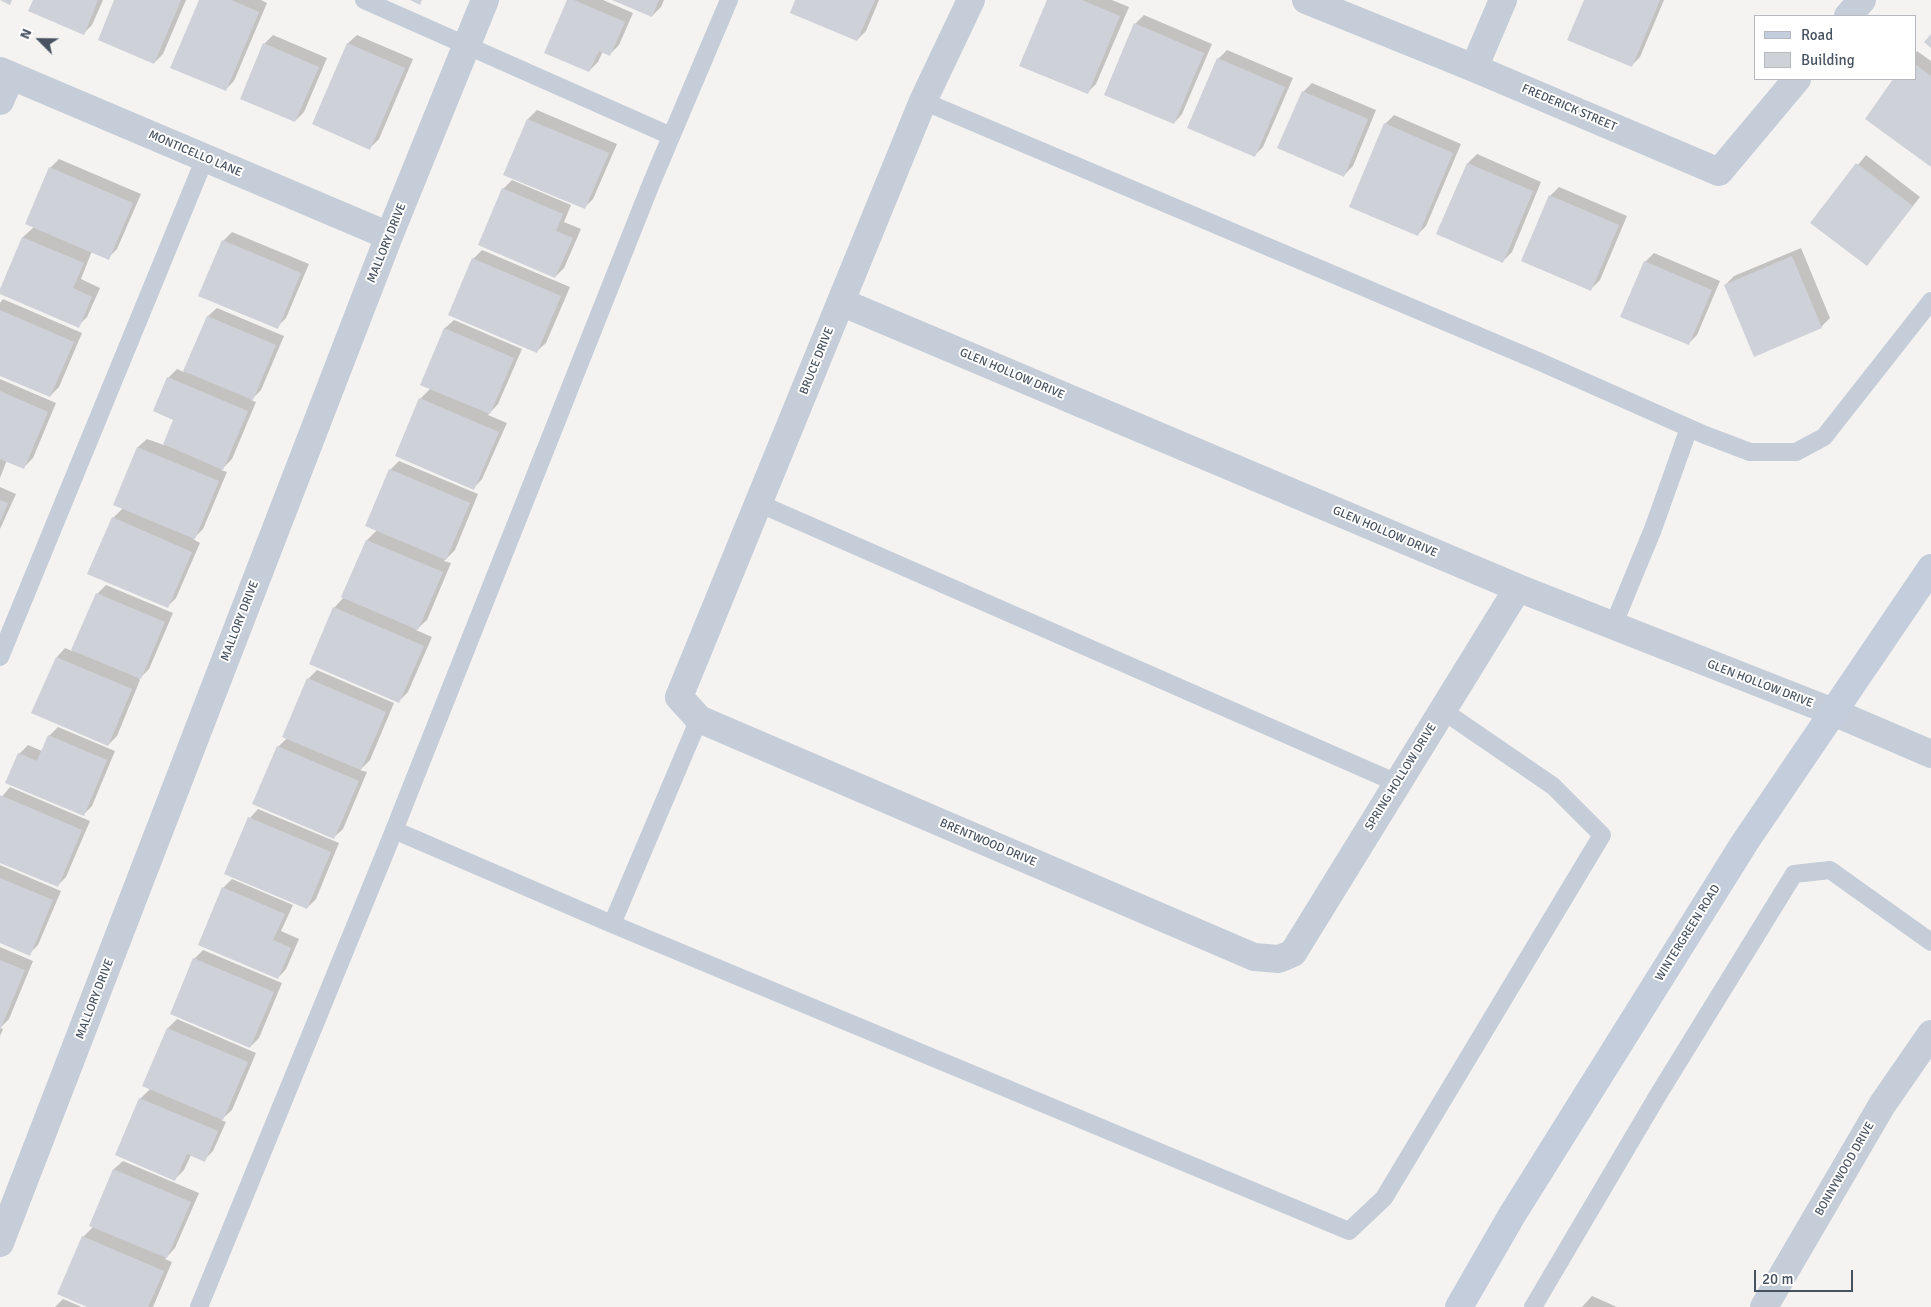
<!DOCTYPE html>
<html>
<head>
<meta charset="utf-8">
<style>
  body { margin:0 }
  #map { position:relative; width:1931px; height:1307px; overflow:hidden; background:#f5f3f2; font-family:Signika,sans-serif }
  canvas { display:block }
  .legend { position:absolute; left:1754px; top:15px; width:162px; height:65px; box-sizing:border-box; background:#fff; border:1px solid #b6bac0; margin:0; padding:6px 9px; list-style:none; font-size:15px; color:#485362 }
  .legend li { display:flex; align-items:center; gap:10px; height:25px }
  .legend b { width:25px; border:1px solid #b6bac0 }
  .north { position:absolute; left:15px; top:15px; width:50px; height:50px; -webkit-text-stroke:4px #fff; paint-order:stroke; rotate:293deg; font-size:14px; font-weight:700; line-height:20px; text-align:center; color:#485362 }
  .north::after { content:''; display:block; margin:auto; width:18px; height:22px; background:#485362; clip-path:polygon(50% 0,100% 100%,50% 72%,0 100%) }
  .scale { position:absolute; left:1754px; top:1270px; width:99px; height:22px; box-sizing:border-box; border:2px solid #485362; border-top:0; padding-left:6px; font-size:15px; line-height:18px; white-space:nowrap; color:#485362; -webkit-text-stroke:4px #fff; paint-order:stroke }
</style>
</head>
<body>
<div id="map">
<canvas width="1931" height="1307"></canvas>
<ul class="legend">
<li><b style="height:6px;background:#c4cddc"></b>Road</li>
<li><b style="height:14px;background:#ced1d8"></b>Building</li>
</ul>
<div class="north">N</div>
<div class="scale">20 m</div>
</div>
<script>
const c = document.querySelector('canvas').getContext('2d');
c.lineJoin = 'round';
function paint(path, color) { c.fillStyle = color; c.fill(path, 'evenodd'); }
const toPath = rows => new Path2D(rows.map(r => 'M' + r).join(''));
function trace(path, color, width, dash) { c.strokeStyle = color; c.lineWidth = width; c.lineCap = dash ? 'butt' : 'round'; c.setLineDash(dash || []); c.stroke(path); }
function write(font, color, halo, rows, align = 'center') {
  c.font = font + ' Signika,sans-serif'; c.lineWidth = 4; c.setLineDash([]); c.textBaseline = 'middle'; c.strokeStyle = halo; c.fillStyle = color; for (const [text, x, y, turn = 0] of rows) {
    c.save(); c.translate(x, y); c.rotate((+turn || 0) * Math.PI / 180); c.textAlign = isNaN(turn) ? turn : align; if (halo) c.strokeText(text, 0, 0); c.fillText(text, 0, 0); c.restore();
  }
}
const shadow = toPath([
  [34,0,103,0,92,25,83,34],
  [116,0,186,0,163,54,154,63],
  [200,0,261,0,267,3,234,81,225,90],
  [568,0,603,0,633,13,619,45,610,54,603,51,598,62,589,71],
  [615,0,664,0,661,7,652,16],
  [797,0,879,0,866,31,857,40],
  [1048,0,1112,0,1129,7,1096,84,1087,93],
  [1585,0,1664,0,1640,57,1631,66],
  [1144,15,1212,44,1182,114,1174,123,1135,24],
  [273,35,327,58,304,112,295,121,264,44],
  [357,35,413,59,379,139,370,148,314,124,348,43],
  [1227,50,1293,78,1263,147,1254,156,1218,59],
  [1917,51,1931,61,1931,165,1867,119,1895,79,1915,79,1915,53],
  [1312,83,1376,110,1353,166,1344,175,1303,92],
  [537,110,617,144,593,199,584,208,505,174,528,119],
  [1394,115,1461,144,1426,226,1417,235,1385,124],
  [1477,154,1541,182,1512,252,1503,261,1438,234,1468,163],
  [1866,155,1920,197,1867,264,1812,222],
  [59,159,141,194,117,249,108,258,92,251,81,279,100,288,87,317,78,326,0,293,23,237,34,227,50,168],
  [512,180,571,205,564,222,581,229,564,268,555,277,503,189],
  [1559,187,1627,216,1600,280,1591,289,1550,196],
  [232,232,309,264,286,318,277,327,223,241],
  [1801,248,1830,318,1821,327,1725,285,1734,276],
  [482,250,570,287,546,343,537,351,473,259],
  [1654,253,1720,281,1697,335,1688,344,1645,262],
  [3,299,82,333,59,387,50,396,0,375,0,303],
  [217,308,284,336,261,390,251,400,256,402,232,459,221,470,227,472,203,529,193,539,200,543,176,598,167,607,113,518,123,508,115,504,138,447,147,439,164,445,175,419,168,378,177,369,184,372,208,316],
  [454,320,522,349,498,404,488,415,507,423,482,479,474,488,420,399,431,388,445,328],
  [0,379,56,403,33,458,24,467,7,460,0,478],
  [399,461,478,494,455,550,444,561,451,563,427,620,416,630,432,637,408,692,399,701,334,608,344,597,367,540,377,530,390,470],
  [0,487,16,494,0,529],
  [106,585,173,613,149,669,139,679,140,680,117,736,108,745,57,657,65,648,72,651,97,594],
  [317,670,394,703,370,760,360,770,367,772,343,829,334,837,278,747,287,738,308,679],
  [58,727,115,751,92,806,83,815,19,754,28,745,42,751,49,736],
  [10,787,90,821,66,877,57,886,0,861,0,799],
  [258,809,339,843,316,899,307,908,250,818],
  [0,865,61,891,38,945,29,954,0,942],
  [232,879,293,905,281,931,299,939,286,969,278,978,223,888],
  [0,947,33,961,9,1019,0,1028,3,1029,0,1036],
  [203,950,282,983,259,1038,250,1047,194,959],
  [177,1019,256,1053,232,1110,221,1120,226,1122,213,1151,204,1160,191,1155,184,1170,175,1179,140,1099,151,1088,144,1085,168,1028],
  [123,1161,199,1193,175,1248,165,1259,172,1262,153,1307,90,1307,83,1237,94,1226,91,1225,114,1169],
  [1592,1296,1617,1307,1582,1307],
  [63,1299,82,1307,55,1307]
]);
const building = toPath([
  [0,0,12,0,10,5],
  [33,0,98,0,84,35,28,11],
  [114,0,181,0,154,64,98,40],
  [199,0,231,0,259,12,226,91,170,68],
  [410,0,422,0,420,5],
  [567,0,574,0,625,22,610,56,599,51,589,72,544,53],
  [612,0,659,0,652,17],
  [795,0,875,0,857,41,790,13],
  [1047,0,1082,0,1120,16,1088,94,1019,66],
  [1584,0,1660,0,1632,67,1567,40],
  [1134,23,1204,53,1174,124,1104,95],
  [1931,34,1931,48,1924,42],
  [263,43,319,67,295,122,240,99],
  [347,43,405,68,370,150,312,124],
  [1217,58,1285,87,1255,157,1187,128],
  [1915,64,1931,76,1931,167,1865,119,1893,79,1915,79],
  [1302,91,1368,119,1344,177,1277,148],
  [527,119,609,153,585,209,503,175],
  [1384,123,1453,153,1418,236,1349,207],
  [1467,163,1533,191,1503,263,1436,234],
  [1856,163,1913,206,1867,266,1810,223],
  [49,167,133,203,109,260,25,224],
  [502,188,563,214,556,231,573,238,555,278,478,245],
  [1549,195,1619,225,1591,291,1521,261],
  [22,237,84,263,73,288,92,297,79,328,0,294,0,289],
  [222,240,301,273,278,329,198,296],
  [1792,256,1822,328,1754,357,1724,285],
  [472,258,561,296,537,353,448,315],
  [1644,261,1712,290,1689,345,1620,317],
  [0,310,74,342,50,397,0,376],
  [207,316,276,345,253,400,183,371],
  [444,328,514,358,490,414,420,385],
  [167,377,248,411,223,470,163,444,173,420,153,411],
  [0,391,48,412,24,469,0,459],
  [419,398,499,432,474,490,395,456],
  [137,447,219,481,195,539,113,505],
  [389,469,470,503,446,560,365,526],
  [0,500,8,503,0,522],
  [112,517,192,552,168,608,87,574],
  [366,540,443,572,418,630,341,597],
  [96,593,165,622,141,679,71,650],
  [333,607,424,646,399,703,309,664],
  [56,657,132,689,108,746,31,713],
  [307,678,386,712,361,770,282,737],
  [48,735,107,760,84,816,5,783,18,753,37,761],
  [277,746,359,781,334,839,252,804],
  [0,795,82,830,58,887,0,863],
  [248,817,331,852,307,909,224,874],
  [0,878,53,900,30,956,0,943],
  [222,887,285,914,273,940,291,948,278,979,198,945],
  [193,958,274,992,250,1048,170,1014],
  [0,960,25,970,0,1030],
  [167,1028,248,1062,223,1120,142,1086],
  [139,1098,218,1131,205,1162,187,1154,175,1181,115,1155],
  [113,1169,191,1202,167,1258,89,1226],
  [82,1236,164,1271,148,1307,87,1307,57,1294]
]);
const lane = toPath([
  [364,0,671,136],
  [923,101,1538,361,1705,435,1750,452,1796,452,1824,437,1931,301],
  [758,503,1397,783],
  [1613,626,1653,529,1689,428],
  [0,657,205,158],
  [699,719,612,924,1349,1231,1384,1198,1602,835,1553,786,1442,710],
  [394,830,612,924],
  [199,1307,387,848,651,184,729,0],
  [1533,1307,1658,1095,1794,874,1830,870,1931,942]
]);
const street = toPath([
  [971,0,923,101,679,697,699,719,1254,957,1279,959,1293,953,1518,588],
  [1306,0,1474,68,1719,172,1797,79],
  [1848,16,1862,0],
  [1474,68,1503,0],
  [0,71,389,236],
  [0,101,11,76],
  [841,302,1518,588,1833,712,1931,754],
  [0,1243,389,236,485,0],
  [1764,1307,1882,1105,1931,1034]
]);
const secondary = toPath([
  [1459,1307,1512,1215,1745,842,1931,568]
]);
const streetNames = [
  ["FREDERICK STREET",1569,108,23],
  ["MONTICELLO LANE",195,154,23],
  ["MALLORY DRIVE",387,243,-68],
  ["BRUCE DRIVE",817,361,-68],
  ["GLEN HOLLOW DRIVE",1012,374,23],
  ["GLEN HOLLOW DRIVE",1385,532,23],
  ["MALLORY DRIVE",240,621,-69],
  ["GLEN HOLLOW DRIVE",1760,684,21],
  ["SPRING HOLLOW DRIVE",1401,777,-58],
  ["BRENTWOOD DRIVE",988,843,23],
  ["WINTERGREEN ROAD",1688,933,-58],
  ["MALLORY DRIVE",95,999,-69],
  ["BONNYWOOD DRIVE",1845,1169,-60]
];
paint(shadow, '#0003');
paint(building, '#ced1d8');
trace(lane, '#c5cdd8', 18);
trace(street, '#c5cdd8', 28);
trace(secondary, '#c4cddc', 28);
write('12px', '#485362', '#fff', streetNames);
</script>
</body>
</html>
